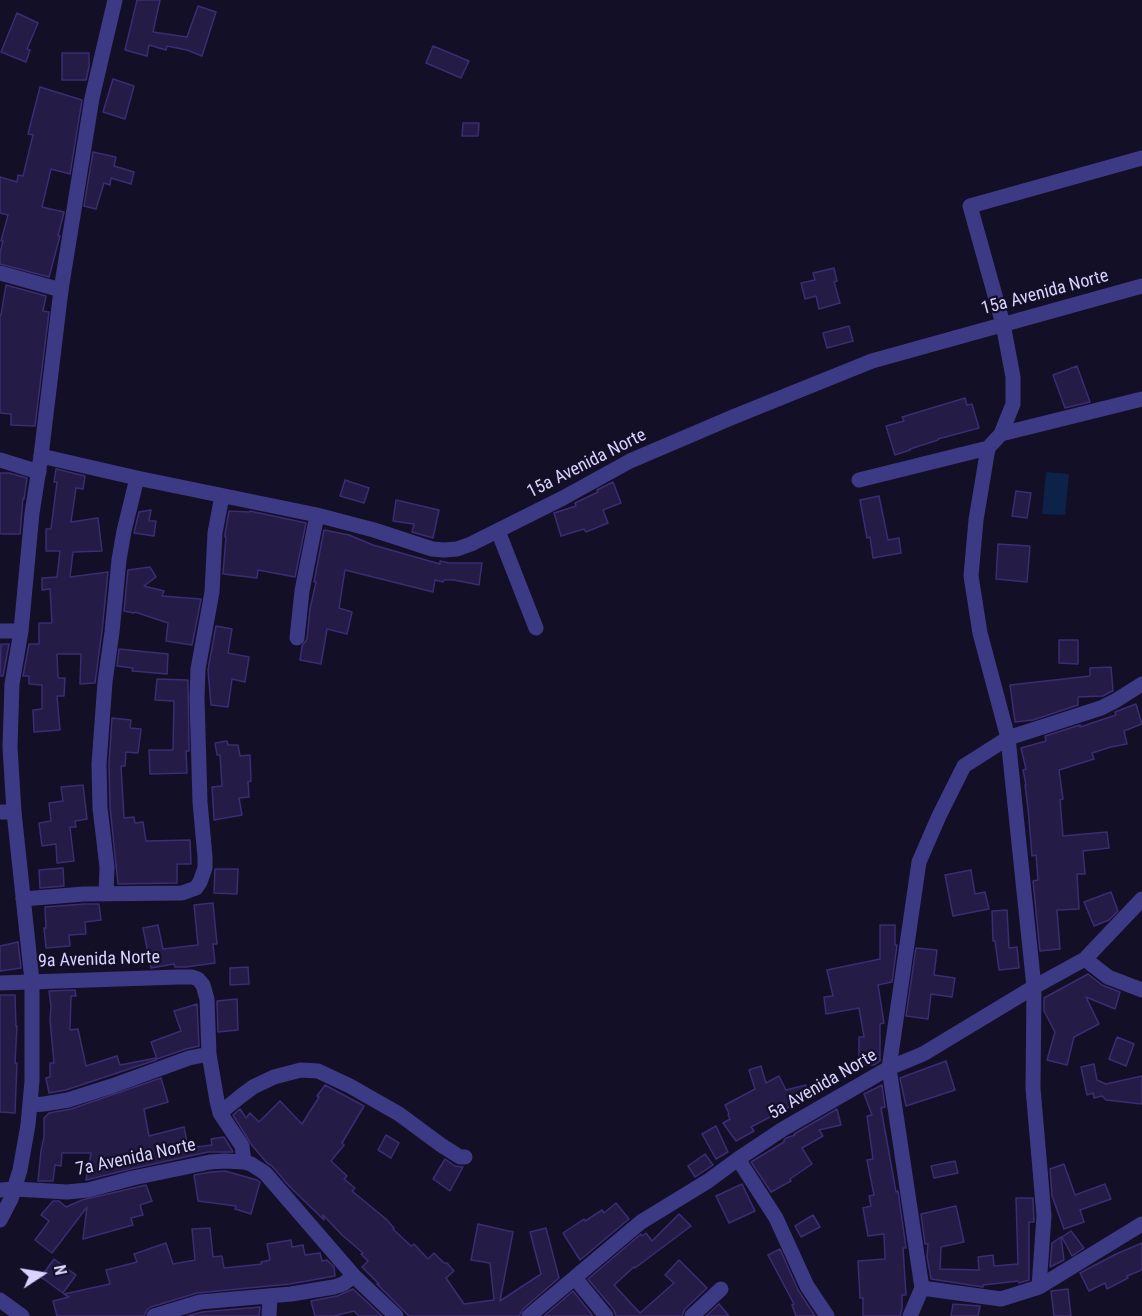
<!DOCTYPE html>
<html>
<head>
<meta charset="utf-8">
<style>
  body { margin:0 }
  #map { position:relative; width:1142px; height:1316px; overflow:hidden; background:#130f26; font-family:"Roboto Condensed",sans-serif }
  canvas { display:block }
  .north { position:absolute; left:12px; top:1244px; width:60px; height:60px; -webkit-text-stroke:4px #130f26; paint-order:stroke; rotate:78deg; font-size:16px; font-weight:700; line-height:24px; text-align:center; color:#d9d4ff }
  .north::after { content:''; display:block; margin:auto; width:21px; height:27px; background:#d9d4ff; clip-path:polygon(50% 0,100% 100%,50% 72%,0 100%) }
</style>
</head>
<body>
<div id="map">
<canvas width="1142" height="1316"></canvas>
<div class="north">N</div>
</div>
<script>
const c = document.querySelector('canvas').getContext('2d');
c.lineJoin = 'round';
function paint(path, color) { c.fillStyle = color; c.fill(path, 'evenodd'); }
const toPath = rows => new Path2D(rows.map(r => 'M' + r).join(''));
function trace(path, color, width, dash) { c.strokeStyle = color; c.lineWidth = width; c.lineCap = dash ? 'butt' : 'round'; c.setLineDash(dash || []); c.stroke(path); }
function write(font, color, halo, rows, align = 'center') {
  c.font = font + ' "Roboto Condensed",sans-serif'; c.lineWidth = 4.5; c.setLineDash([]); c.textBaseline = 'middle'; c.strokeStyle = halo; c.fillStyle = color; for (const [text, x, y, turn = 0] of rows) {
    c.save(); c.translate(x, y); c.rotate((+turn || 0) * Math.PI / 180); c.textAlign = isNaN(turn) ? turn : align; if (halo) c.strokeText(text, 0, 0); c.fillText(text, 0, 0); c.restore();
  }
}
const water = toPath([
  [1046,472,1069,474,1065,515,1042,514]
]);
const building = toPath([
  [137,0,160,0,153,32,187,37,198,6,216,12,202,56,187,50,167,46,166,50,149,45,147,56,125,50,137,0],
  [17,13,38,23,27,49,30,50,26,62,1,52,17,13],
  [433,46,469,61,461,78,426,63,433,46],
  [62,53,89,53,89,67,86,80,62,80,62,53],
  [113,79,134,86,125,119,103,112,113,79],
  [40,87,82,100,70,174,51,169,42,207,64,212,58,236,60,236,49,277,0,264,0,253,3,241,1,241,8,215,0,213,0,177,17,182,18,175,23,176,33,135,28,134,40,87],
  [463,123,479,123,478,136,462,136,463,123],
  [93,152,116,157,114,166,134,172,131,184,111,178,110,185,104,183,96,209,84,206,93,152],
  [834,268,837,281,834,282,840,303,819,309,816,296,805,299,801,283,815,280,813,273,834,268],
  [6,285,46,296,43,311,49,312,35,426,11,425,11,414,0,413,0,315,1,315,6,285],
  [849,326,853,341,827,348,823,333,849,326],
  [1077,366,1090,402,1065,408,1053,375,1077,366],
  [965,398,967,405,972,404,979,428,938,439,938,440,910,449,910,450,895,455,886,426,904,421,902,417,965,398],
  [56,469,85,476,83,489,76,488,71,522,98,518,102,551,73,552,70,577,108,572,102,631,95,683,80,684,81,654,57,654,58,678,65,678,64,696,57,696,60,730,34,732,33,710,42,709,42,685,29,684,29,676,23,676,29,644,39,644,39,623,52,623,50,589,42,590,42,578,57,577,60,551,46,551,46,529,51,529,57,482,54,482,56,469],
  [0,473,9,473,27,478,24,499,23,498,20,534,0,534,0,473],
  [345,480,369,488,364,503,340,496,345,480],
  [613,482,621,503,603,510,608,523,586,532,584,529,561,536,554,513,576,506,575,503,598,492,597,490,613,482],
  [1016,491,1031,493,1027,518,1012,516,1016,491],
  [879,496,888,540,899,538,901,553,873,558,870,537,867,538,860,500,879,496],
  [396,500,439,510,433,538,412,532,414,524,393,521,396,500],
  [151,510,149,521,156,521,154,536,134,533,139,512,151,510],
  [229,511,249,512,250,511,306,523,295,577,258,570,257,578,223,574,226,537,225,537,225,534,229,511],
  [324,530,349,535,373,545,440,564,440,561,449,563,482,563,479,585,454,580,444,580,443,582,435,580,433,592,345,570,339,608,352,612,347,634,327,629,321,664,300,660,302,646,307,639,310,609,316,582,314,582,324,530],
  [998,544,1030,546,1027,582,996,579,998,544],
  [150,567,156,577,144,586,164,591,162,596,201,599,192,645,166,641,168,623,135,612,134,613,124,611,128,570,150,567],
  [216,626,232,629,228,653,249,657,245,682,232,679,228,707,211,705,208,670,216,626],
  [1059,640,1078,640,1078,664,1059,663,1059,640],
  [1,644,9,644,3,676,0,676,1,644],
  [119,649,168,654,167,674,132,671,133,668,117,666,119,649],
  [1111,667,1113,691,1110,692,1103,696,1078,697,1078,705,1033,720,1015,722,1010,685,1090,676,1090,668,1111,667],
  [157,679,188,680,189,751,186,751,187,773,150,774,149,750,173,750,174,701,155,700,157,679],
  [1136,704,1142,724,1124,731,1127,744,1111,747,1092,753,1094,759,1059,770,1063,799,1060,800,1063,836,1107,832,1109,848,1083,851,1085,874,1077,874,1079,909,1057,910,1060,949,1040,951,1033,881,1038,880,1036,855,1032,856,1028,808,1025,785,1026,785,1023,770,1026,769,1021,748,1046,741,1045,736,1080,725,1080,727,1116,715,1115,712,1136,704],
  [112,718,131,720,130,728,141,729,138,753,126,752,125,766,121,766,124,818,134,817,135,823,143,822,146,841,190,840,191,864,177,864,177,883,118,884,110,807,109,764,112,718],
  [227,741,228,745,238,745,240,756,250,755,251,781,248,782,249,797,239,798,242,815,214,820,212,787,222,786,220,755,217,755,215,743,227,741],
  [83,785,87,819,75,821,76,827,70,827,74,861,57,863,56,844,42,846,39,823,51,821,49,803,63,801,61,787,83,785],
  [63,868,64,886,40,888,39,870,63,868],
  [215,869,238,869,237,894,214,893,215,869],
  [971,870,975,894,985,892,989,909,953,916,945,875,971,870],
  [1111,892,1118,911,1109,920,1094,926,1084,902,1111,892],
  [213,903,217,944,213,944,215,963,186,967,175,967,174,964,151,968,143,928,158,925,163,949,198,945,194,905,213,903],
  [84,904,99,904,101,920,85,922,86,934,69,935,70,946,46,948,44,928,46,928,45,907,84,904],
  [1007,910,1009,948,1017,947,1019,968,999,970,995,941,993,941,992,911,1007,910],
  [880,925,895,925,895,945,897,945,892,982,878,985,884,1023,880,1024,880,1061,874,1065,859,1065,859,1037,864,1037,859,1008,826,1014,824,997,833,996,827,970,880,959,880,925],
  [18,942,21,968,0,971,0,946,18,942],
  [916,948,937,950,934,975,955,978,952,997,931,994,928,1019,906,1016,916,948],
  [248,967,249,984,230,985,230,968,248,967],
  [1088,974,1102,985,1120,992,1115,1009,1086,997,1099,1024,1074,1037,1067,1065,1047,1060,1055,1032,1044,1011,1044,998,1088,974],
  [75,990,76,996,71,996,70,1030,78,1029,86,1066,117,1056,120,1065,156,1058,156,1060,66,1090,49,1093,46,1078,50,1077,50,1063,54,1063,50,1020,51,1006,49,991,75,990],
  [0,995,15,995,16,1026,17,1026,15,1063,17,1063,15,1113,0,1112,0,995],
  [237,999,238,1030,218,1032,217,1001,237,999],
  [197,1004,199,1046,186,1049,157,1059,151,1042,181,1031,174,1011,197,1004],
  [1117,1037,1134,1044,1126,1066,1109,1059,1117,1037],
  [946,1061,955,1090,906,1106,900,1078,946,1061],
  [1094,1064,1097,1080,1106,1084,1142,1076,1142,1104,1106,1100,1102,1096,1094,1098,1093,1093,1087,1095,1081,1067,1094,1064],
  [761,1066,766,1083,779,1076,786,1090,806,1085,808,1097,751,1127,754,1131,736,1141,723,1123,730,1119,728,1115,729,1114,725,1105,755,1089,749,1070,761,1066],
  [161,1078,168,1102,144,1109,149,1136,184,1127,188,1148,212,1145,211,1139,224,1137,233,1152,208,1152,131,1169,86,1180,91,1153,62,1153,61,1166,55,1165,53,1181,38,1181,41,1151,44,1137,44,1118,49,1113,71,1109,161,1078],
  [325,1085,364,1106,342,1143,344,1145,331,1161,347,1176,344,1179,355,1188,352,1191,386,1219,394,1228,393,1229,411,1246,414,1244,428,1259,434,1253,444,1263,447,1263,454,1271,446,1278,464,1304,494,1300,490,1263,471,1260,478,1224,513,1232,500,1301,541,1274,530,1232,546,1228,559,1278,523,1309,519,1316,409,1316,377,1284,379,1284,362,1267,368,1261,361,1254,363,1253,342,1235,323,1215,324,1220,290,1187,272,1166,267,1163,251,1144,233,1115,240,1109,246,1118,250,1113,259,1122,280,1101,302,1124,319,1097,317,1096,325,1085],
  [882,1085,885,1107,881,1108,896,1192,898,1191,906,1248,903,1248,906,1295,902,1295,902,1309,900,1316,863,1316,863,1298,860,1298,858,1261,885,1259,884,1234,868,1236,863,1208,871,1206,869,1196,874,1195,867,1160,873,1159,867,1116,872,1115,864,1094,882,1085],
  [837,1109,841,1125,819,1130,823,1136,802,1148,812,1164,790,1179,791,1181,771,1192,751,1162,784,1142,784,1140,786,1138,795,1135,794,1134,837,1109],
  [716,1126,728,1152,716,1159,702,1134,716,1126],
  [386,1135,399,1143,391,1158,378,1150,386,1135],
  [705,1154,713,1165,695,1177,688,1166,705,1154],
  [445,1159,455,1166,463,1167,450,1191,433,1179,445,1159],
  [955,1161,958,1173,934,1178,931,1166,955,1161],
  [1064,1164,1075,1195,1105,1184,1111,1199,1080,1210,1084,1222,1064,1229,1052,1196,1050,1169,1064,1164],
  [225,1171,257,1180,260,1182,251,1214,235,1209,236,1206,198,1201,194,1175,211,1172,225,1171],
  [742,1184,755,1211,729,1223,716,1196,742,1184],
  [146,1185,152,1201,140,1205,143,1215,131,1218,133,1225,83,1239,87,1207,52,1253,35,1240,49,1221,41,1215,53,1201,59,1201,66,1207,82,1200,146,1185],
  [1016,1198,1033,1198,1034,1222,1029,1222,1029,1280,1019,1283,1018,1281,983,1285,983,1287,931,1279,927,1256,928,1244,925,1244,921,1214,956,1206,964,1242,941,1247,940,1269,979,1270,978,1257,993,1255,994,1266,1018,1264,1016,1198],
  [616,1203,629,1219,580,1260,563,1233,584,1219,585,1221,602,1210,604,1213,616,1203],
  [679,1214,691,1226,635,1268,634,1267,614,1285,640,1313,674,1283,665,1275,679,1260,707,1288,685,1309,682,1316,616,1316,614,1310,588,1279,641,1234,642,1236,646,1233,652,1241,679,1214],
  [813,1215,820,1227,801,1237,795,1226,813,1215],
  [210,1228,213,1257,222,1256,224,1268,262,1264,261,1262,270,1260,267,1244,291,1240,292,1247,303,1245,305,1255,320,1253,322,1261,327,1260,334,1267,335,1276,290,1284,197,1293,151,1307,147,1310,144,1316,57,1316,53,1301,69,1297,64,1294,110,1284,106,1270,137,1262,134,1254,166,1243,173,1264,195,1260,192,1229,210,1228],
  [1071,1231,1084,1248,1072,1256,1062,1237,1071,1231],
  [1061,1237,1064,1260,1050,1267,1052,1243,1061,1237],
  [1142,1243,1142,1270,1127,1276,1128,1278,1107,1289,1105,1283,1089,1291,1080,1273,1116,1254,1142,1243],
  [780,1249,798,1290,815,1316,796,1316,792,1305,794,1304,768,1255,780,1249],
  [54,1259,76,1275,63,1293,41,1277,54,1259],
  [353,1289,382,1316,359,1316,354,1311,334,1316,315,1316,311,1301,337,1296,353,1289],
  [1068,1289,1071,1316,1054,1316,1051,1291,1068,1289],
  [573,1291,593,1316,544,1316,573,1291],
  [719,1304,729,1316,706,1316,719,1304],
  [953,1304,980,1306,978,1316,951,1316,953,1304],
  [260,1307,259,1316,187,1316,202,1312,260,1307]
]);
const minor = toPath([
  [0,273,61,290],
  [1001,434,1142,399],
  [41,456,137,478,317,515,374,530,432,549,444,550,457,549,471,544,563,498,630,461,733,417,872,361,1142,286],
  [0,460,39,472],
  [859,480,988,448],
  [498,531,536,628],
  [0,631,21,631],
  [297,638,302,591,317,515],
  [0,812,14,812],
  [106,893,107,867,100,808,99,764,105,682,112,632,119,560,124,531,137,478],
  [23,899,84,894,182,893,196,888,200,882,205,868,205,857,200,802,197,698,198,669,212,592,215,533,222,496],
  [1085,959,1108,977,1142,990],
  [0,983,178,977,192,977,198,979,203,985,207,999,209,1054,217,1101,220,1113,242,1146,244,1162],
  [30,1105,44,1104,68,1100,112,1086,189,1058,209,1054],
  [220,1113,241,1096,253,1087,274,1077,301,1070,318,1071,350,1086,399,1114,441,1145,460,1157,465,1157],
  [738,1159,776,1218,807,1286,827,1316],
  [0,1190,15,1189,67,1192,88,1190,133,1178,210,1162,225,1161,244,1162,251,1164,265,1173,354,1276,396,1316],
  [575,1278,606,1316],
  [1039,1287,1044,1216,1033,1088,1034,987,1008,738,980,633,971,576,976,520,988,448,1001,434,1013,404,1013,377,1003,324,970,206,1142,158],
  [922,1288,889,1068,919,862,939,816,964,766,1008,738,1101,708,1115,701,1142,684],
  [0,1300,22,1316],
  [154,1316,200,1302,291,1294,334,1287,343,1284,354,1276],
  [269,1316,270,1296],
  [529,1316,641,1222,708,1181,738,1159,783,1129,889,1068,923,1054,1034,987,1085,959,1142,899],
  [692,1316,721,1289],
  [910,1316,922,1288,1001,1299,1039,1287,1142,1224]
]);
const tertiary = toPath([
  [0,1220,11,1199,20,1170,28,1125,32,1081,32,981,14,812,10,747,12,684,21,631,32,513,41,456,61,290,92,98,115,0]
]);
const streetNames = [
  ["15a Avenida Norte",1045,293,-15],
  ["15a Avenida Norte",587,464,-27],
  ["9a Avenida Norte",99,960,-2],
  ["5a Avenida Norte",823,1085,-30],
  ["7a Avenida Norte",136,1158,-12]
];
paint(water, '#0c2248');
paint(building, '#241b47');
trace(building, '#3b2d73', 1.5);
trace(minor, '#3d3a85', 15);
trace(tertiary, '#3d3a85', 15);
write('18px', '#d9d4ff', '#130f26', streetNames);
</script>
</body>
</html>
